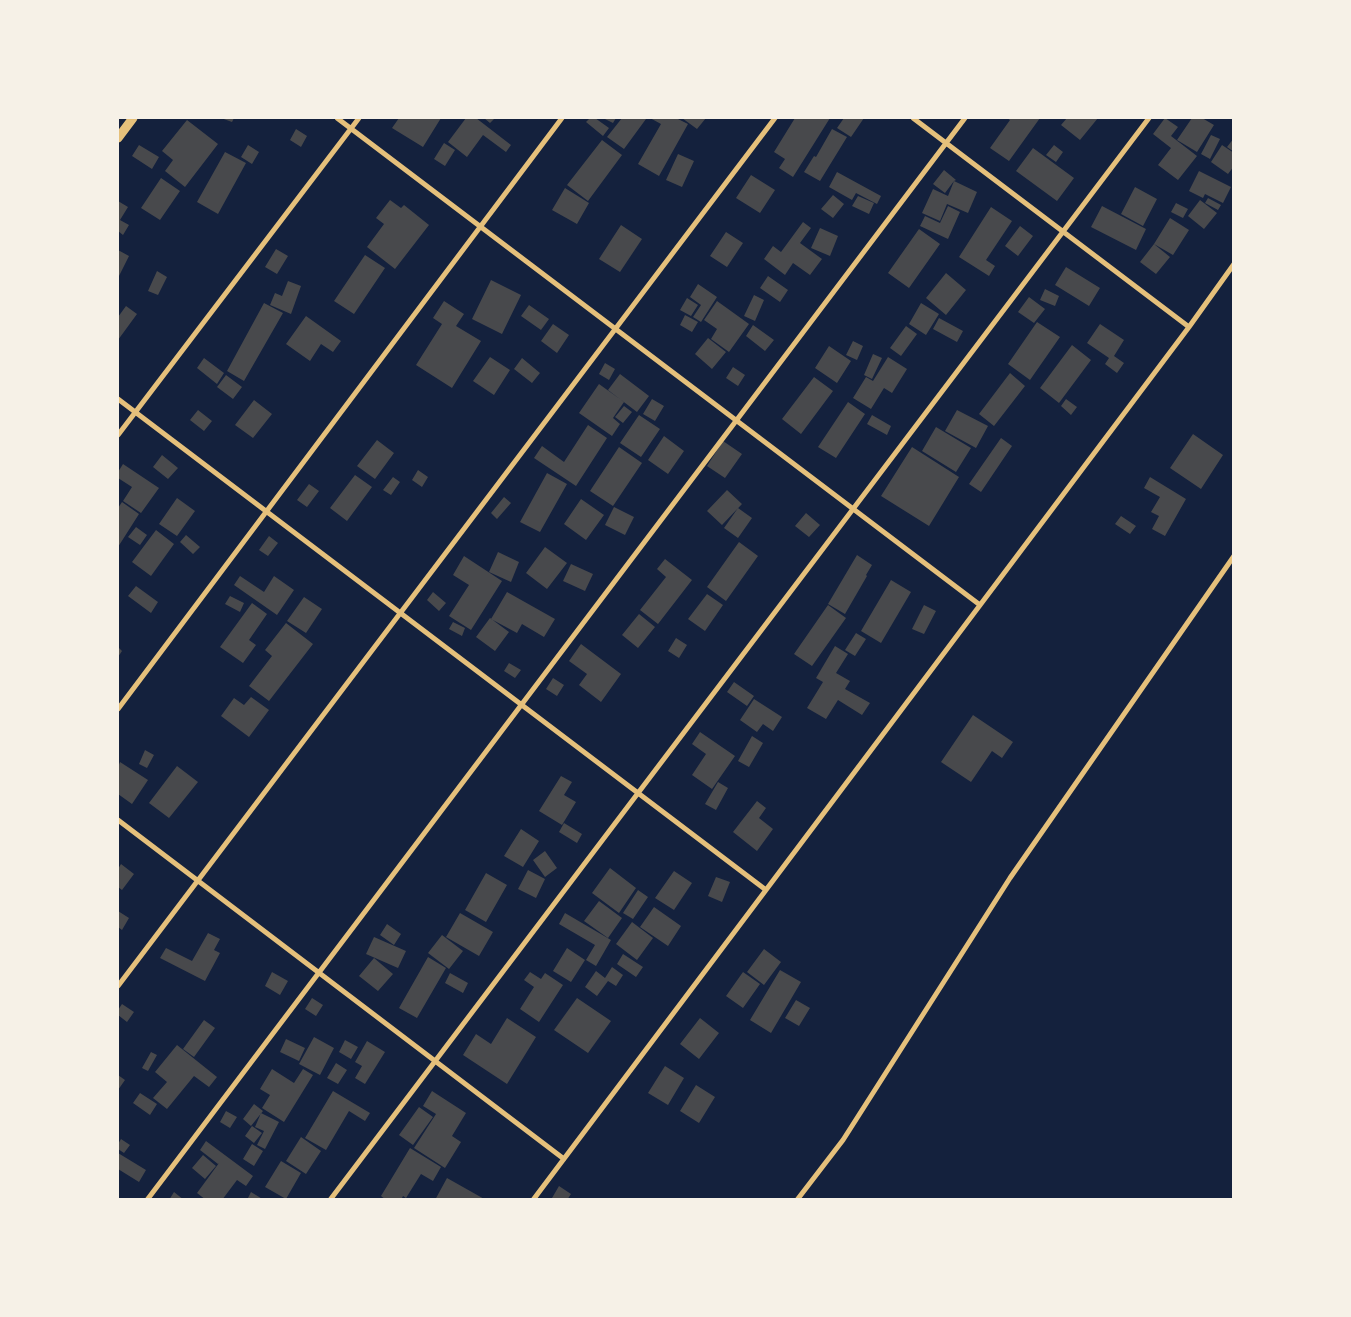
<!DOCTYPE html>
<html>
<head>
<meta charset="utf-8">
<style>
  body { margin:0 }
  #map { position:relative; width:1351px; height:1317px; overflow:hidden; background:#14213d; font-family:"Libre Baskerville",serif }
  canvas { display:block }
  .frame { position:absolute; inset:0; border:119px solid #f6f1e7; pointer-events:none }
</style>
</head>
<body>
<div id="map">
<canvas width="1351" height="1317"></canvas>
<div class="frame"></div>
</div>
<script>
const c = document.querySelector('canvas').getContext('2d');
c.lineJoin = 'round';
function paint(path, color) { c.fillStyle = color; c.fill(path, 'evenodd'); }
const toPath = rows => new Path2D(rows.map(r => 'M' + r).join(''));
function trace(path, color, width, dash) { c.strokeStyle = color; c.lineWidth = width; c.lineCap = dash ? 'butt' : 'round'; c.setLineDash(dash || []); c.stroke(path); }
const building = toPath([
  [221,118,234,118,232,122],
  [399,118,441,118,423,147,392,128],
  [466,118,476,118,511,145,506,152,483,135,467,157,448,142],
  [484,118,495,118,490,123],
  [590,118,595,118,609,128,603,136,586,122],
  [603,118,616,118,613,123],
  [622,118,643,118,646,119,624,149,607,137],
  [650,118,676,118,688,124,659,176,638,164,661,124],
  [682,118,706,118,697,129],
  [795,118,830,118,793,177,779,168,785,159,774,152],
  [844,118,864,118,851,137,837,128],
  [1007,118,1040,118,1009,161,990,148,1010,120],
  [1067,118,1098,118,1080,140,1061,125],
  [1165,118,1178,127,1171,136,1197,156,1178,180,1158,165,1171,148,1153,134],
  [1192,118,1202,118,1214,125,1197,152,1177,140],
  [187,120,218,144,185,187,165,171,173,160,162,151],
  [296,129,307,136,301,147,290,140],
  [832,129,847,137,820,181,804,172,814,156,816,157],
  [1211,135,1220,139,1210,159,1201,154],
  [1234,138,1234,152,1227,147],
  [602,140,622,155,588,201,567,185],
  [444,143,455,150,445,166,434,159],
  [139,145,159,157,152,169,132,156],
  [248,145,259,152,252,164,241,157],
  [1054,145,1063,152,1056,162,1046,155],
  [1222,145,1234,153,1234,166,1228,174,1211,162],
  [1033,148,1074,178,1057,201,1016,171],
  [225,152,246,163,218,214,197,202],
  [678,154,694,161,682,187,666,180],
  [944,170,956,180,954,181,977,192,968,213,947,204,940,221,922,213,933,189,948,196,954,181,945,193,933,184],
  [1199,171,1231,187,1223,203,1205,194,1203,198,1189,191],
  [837,172,881,196,877,204,856,193,852,200,829,187],
  [751,175,775,190,760,213,736,198],
  [161,178,180,191,160,220,141,208],
  [1135,187,1157,199,1143,226,1121,214],
  [565,188,589,203,577,224,552,210],
  [833,195,844,204,833,218,821,209],
  [858,196,874,203,869,214,852,206],
  [1208,198,1221,205,1218,210,1205,203],
  [390,200,401,208,404,205,429,225,395,269,367,247,384,224,376,218],
  [1200,200,1217,213,1204,229,1188,216],
  [118,201,128,207,120,220,129,225,123,235,118,231],
  [1176,203,1188,209,1183,218,1171,212],
  [948,206,960,212,948,239,920,226,925,216,940,223],
  [1102,206,1146,229,1136,250,1091,227],
  [991,207,1012,221,986,260,995,266,989,276,959,257],
  [1170,218,1189,230,1173,255,1154,244],
  [803,222,811,228,800,243,822,259,810,275,793,263,785,275,764,259,773,246,781,252],
  [621,225,642,239,620,272,599,259],
  [1020,226,1033,236,1018,256,1005,246],
  [820,228,838,236,830,256,811,248],
  [919,229,940,244,909,288,888,273],
  [726,232,743,243,727,267,710,256],
  [1154,244,1170,257,1156,274,1140,262],
  [276,249,288,256,277,274,265,267],
  [118,250,129,256,118,278],
  [365,255,385,268,354,314,334,301],
  [1066,267,1100,288,1089,306,1055,285],
  [157,271,167,277,158,295,148,291],
  [946,273,966,290,946,315,926,298],
  [768,276,788,290,780,302,760,288],
  [491,280,521,295,502,334,472,319],
  [288,281,301,286,291,314,270,305,275,293,282,296],
  [698,284,717,297,701,322,693,317,701,305,690,297],
  [1045,289,1059,296,1055,306,1040,300],
  [754,295,764,300,755,321,744,316],
  [1029,297,1045,309,1034,323,1018,312],
  [687,298,698,305,691,316,680,310],
  [444,301,464,314,456,326,481,341,452,388,416,365,442,324,433,318],
  [717,301,749,324,729,352,711,339,717,329,704,320],
  [264,303,283,313,244,381,227,371],
  [921,303,939,314,926,335,909,324],
  [529,305,549,319,541,330,521,316],
  [126,306,137,314,118,340,118,317],
  [685,315,698,322,692,332,680,325],
  [306,316,341,341,333,352,321,344,310,361,286,344],
  [939,318,963,331,957,342,933,329],
  [1037,322,1060,337,1030,380,1008,364],
  [553,324,569,335,557,353,541,341],
  [1100,324,1124,340,1114,356,1124,363,1117,373,1105,364,1109,358,1087,343],
  [753,325,774,340,765,351,746,336],
  [906,326,917,334,901,356,890,348],
  [708,338,726,352,712,369,695,354],
  [853,341,863,346,857,360,846,355],
  [1072,345,1091,360,1059,403,1040,388],
  [829,346,851,361,837,383,815,368],
  [873,354,882,358,872,379,864,375],
  [490,357,510,370,494,395,473,381],
  [888,357,907,369,892,393,884,388,871,409,853,398,866,377,873,381],
  [204,358,224,373,217,384,197,368],
  [522,358,540,373,532,383,514,369],
  [605,363,615,369,609,380,599,374],
  [733,367,745,375,738,386,726,378],
  [1010,373,1025,386,994,426,979,414],
  [620,374,649,396,637,412,608,390],
  [226,375,242,387,233,399,217,387],
  [814,377,833,391,801,434,782,419],
  [599,384,624,402,613,418,620,424,612,436,579,413],
  [652,399,664,406,655,421,643,414],
  [1066,399,1077,407,1071,415,1061,406],
  [254,400,272,414,253,438,235,425],
  [848,402,865,414,836,458,818,447],
  [624,406,632,412,623,423,615,417],
  [198,410,212,421,204,431,190,420],
  [957,410,988,426,976,448,945,431],
  [639,415,660,429,641,457,620,443],
  [872,415,891,426,887,435,867,424],
  [588,425,607,438,576,486,534,458,542,446,564,462],
  [936,427,971,448,956,472,922,451],
  [1193,434,1223,455,1201,489,1170,468],
  [664,436,684,451,668,474,648,460],
  [1001,438,1012,446,981,492,969,484],
  [377,440,394,453,375,479,357,466],
  [723,441,742,454,725,478,707,466],
  [619,447,642,463,613,506,590,491],
  [912,447,959,477,929,526,881,496],
  [162,455,178,468,168,479,153,467],
  [123,464,159,488,141,513,123,501,132,487,118,478,118,472],
  [418,470,428,477,422,487,412,480],
  [547,473,567,484,540,532,520,522],
  [355,475,372,487,347,521,330,508],
  [393,477,400,482,391,495,383,490],
  [1150,477,1186,499,1165,536,1152,529,1159,516,1151,512,1160,497,1144,488],
  [309,484,319,491,307,507,297,500],
  [727,490,742,504,722,525,707,511],
  [504,497,511,503,497,519,491,513],
  [177,498,195,511,177,536,159,524],
  [581,499,604,515,586,540,564,524],
  [122,502,139,514,118,547,118,508],
  [614,507,634,517,625,535,605,525],
  [738,508,752,518,738,538,724,528],
  [806,513,820,525,809,537,795,526],
  [1121,516,1136,526,1130,534,1115,524],
  [136,527,147,535,140,545,128,537],
  [156,530,174,544,151,576,132,562],
  [186,535,200,547,193,554,180,542],
  [269,536,278,543,268,556,259,550],
  [739,542,758,556,726,601,707,587],
  [545,547,567,563,547,589,526,573],
  [498,552,519,562,511,582,489,572],
  [857,555,872,565,866,575,867,576,845,614,828,604],
  [464,556,502,581,471,630,449,616,469,585,453,575],
  [665,559,692,580,658,624,640,610,666,577,657,569],
  [571,564,593,574,585,591,563,581],
  [240,576,264,592,274,576,294,590,277,615,234,585],
  [891,580,911,592,881,643,861,631],
  [136,586,158,602,151,613,128,596],
  [433,592,446,603,439,611,427,600],
  [507,592,555,619,544,637,522,624,517,633,491,619],
  [707,594,723,605,705,631,688,619],
  [230,596,244,603,240,612,225,604],
  [304,597,322,609,306,633,287,621],
  [252,603,267,614,249,640,256,645,243,663,220,647],
  [828,605,846,618,812,666,794,654],
  [924,605,936,611,924,634,912,629],
  [639,614,655,627,638,648,622,635],
  [490,618,509,632,495,651,476,637],
  [453,622,465,628,462,636,449,629],
  [286,623,313,644,269,701,249,686,272,656,265,650],
  [856,633,866,639,855,656,845,650],
  [676,638,687,645,679,658,668,651],
  [581,644,621,674,601,702,579,685,587,674,569,661],
  [835,646,848,654,836,673,850,681,845,689,870,703,862,715,838,700,826,719,807,708,823,682,816,678],
  [118,647,122,651,118,657],
  [509,663,521,670,515,678,504,671],
  [553,678,564,685,557,696,546,689],
  [734,682,754,696,747,706,727,692],
  [251,697,269,710,249,737,221,716,234,698,244,705],
  [754,699,782,717,773,731,763,724,757,732,740,720],
  [973,715,1013,742,1002,758,992,751,971,782,941,762],
  [700,732,735,756,712,789,692,775,706,754,692,744],
  [752,736,763,743,749,767,738,761],
  [145,750,154,755,147,768,139,764],
  [120,762,148,780,132,804,118,794,118,767],
  [177,766,198,782,169,818,149,803],
  [561,776,572,782,564,795,576,802,562,825,539,811],
  [718,782,728,788,716,810,705,804],
  [757,801,766,808,759,818,773,829,757,851,733,832],
  [564,823,582,834,577,843,559,832],
  [521,829,539,841,523,867,504,856],
  [545,851,557,868,545,877,533,860],
  [121,864,134,874,122,890,118,887,118,869],
  [610,868,636,888,619,913,592,893],
  [528,870,545,879,536,898,518,889],
  [674,871,692,883,674,910,655,898],
  [486,873,507,885,486,922,465,910],
  [716,877,730,882,722,902,708,896],
  [638,890,648,897,633,919,623,913],
  [599,901,622,918,608,938,584,921],
  [654,907,681,926,668,946,640,927],
  [118,911,129,918,122,930,118,927],
  [460,913,493,932,479,956,446,937],
  [565,913,611,940,596,966,586,960,595,945,559,924],
  [632,922,653,938,637,960,616,944],
  [387,924,401,934,394,945,380,935],
  [208,933,220,939,214,950,220,953,205,981,160,958,166,948,192,961],
  [442,935,463,951,449,969,428,953],
  [374,937,406,951,398,968,366,954],
  [567,948,585,960,571,982,553,971],
  [764,949,781,962,764,985,747,972],
  [623,954,643,967,636,977,617,964],
  [428,957,446,968,417,1018,399,1008],
  [374,958,393,974,378,991,359,976],
  [612,967,623,975,616,986,608,981,597,996,585,987,596,971,605,978],
  [780,970,801,982,771,1033,750,1020],
  [272,972,288,981,280,995,265,986],
  [530,972,541,979,545,973,563,985,539,1022,520,1009,534,987,524,980],
  [743,972,760,984,743,1008,726,996],
  [450,973,468,983,463,993,445,983],
  [312,998,323,1005,316,1016,305,1009],
  [577,998,611,1021,588,1053,554,1030],
  [796,1000,810,1008,799,1026,785,1018],
  [122,1004,134,1012,127,1022,118,1015,118,1010],
  [507,1018,536,1037,507,1084,463,1055,476,1034,491,1044],
  [700,1018,719,1033,699,1059,680,1044],
  [204,1020,215,1028,194,1057,183,1049],
  [314,1037,334,1048,320,1075,299,1064],
  [286,1039,305,1048,299,1061,280,1052],
  [345,1040,358,1047,351,1059,339,1052],
  [367,1041,385,1052,365,1084,355,1078,362,1066,355,1062],
  [177,1045,217,1077,209,1087,194,1076,167,1109,153,1098,167,1082,155,1072],
  [151,1052,157,1055,148,1071,142,1068],
  [336,1063,347,1070,338,1084,327,1078],
  [665,1066,684,1078,668,1105,648,1093],
  [272,1069,294,1083,303,1069,313,1075,284,1122,262,1108,270,1095,260,1089],
  [118,1075,125,1080,118,1090],
  [696,1085,715,1097,699,1123,680,1111],
  [333,1091,370,1113,365,1121,349,1111,326,1150,305,1138],
  [432,1091,466,1113,452,1136,461,1142,445,1168,414,1148,436,1114,423,1106],
  [140,1093,157,1104,150,1115,133,1103],
  [254,1104,263,1111,251,1126,243,1119],
  [419,1107,433,1117,413,1145,399,1135],
  [226,1111,237,1117,230,1128,220,1122],
  [261,1113,279,1122,265,1149,257,1145,264,1131,255,1127],
  [252,1126,262,1133,254,1143,245,1136],
  [301,1137,321,1151,306,1174,286,1161],
  [121,1139,130,1145,124,1153,118,1149,118,1144],
  [206,1141,253,1176,246,1186,237,1180,222,1200,206,1200,197,1193,219,1163,218,1164,200,1150],
  [252,1144,263,1151,254,1166,243,1159],
  [410,1148,441,1167,433,1181,421,1174,406,1198,403,1196,401,1200,386,1200,381,1196],
  [118,1153,146,1170,139,1182,118,1169],
  [203,1155,216,1166,205,1179,192,1168],
  [281,1161,301,1173,286,1199,265,1187],
  [447,1178,486,1200,435,1200],
  [559,1186,571,1194,567,1200,552,1198],
  [174,1192,184,1200,169,1200],
  [251,1192,264,1200,247,1200]
]);
const minor = toPath([
  [337,118,980,605],
  [913,118,1189,327],
  [118,399,766,890],
  [118,435,359,118],
  [118,709,562,118],
  [118,820,564,1159],
  [118,986,775,118],
  [147,1200,965,118],
  [330,1200,1149,118],
  [533,1200,1189,327,1234,264],
  [797,1200,843,1140,1010,878,1234,556]
]);
const tertiary = toPath([
  [118,138,133,118]
]);
paint(building, '#48494c');
trace(minor, '#e5c07b', 5);
trace(tertiary, '#e5c07b', 9);
</script>
</body>
</html>
